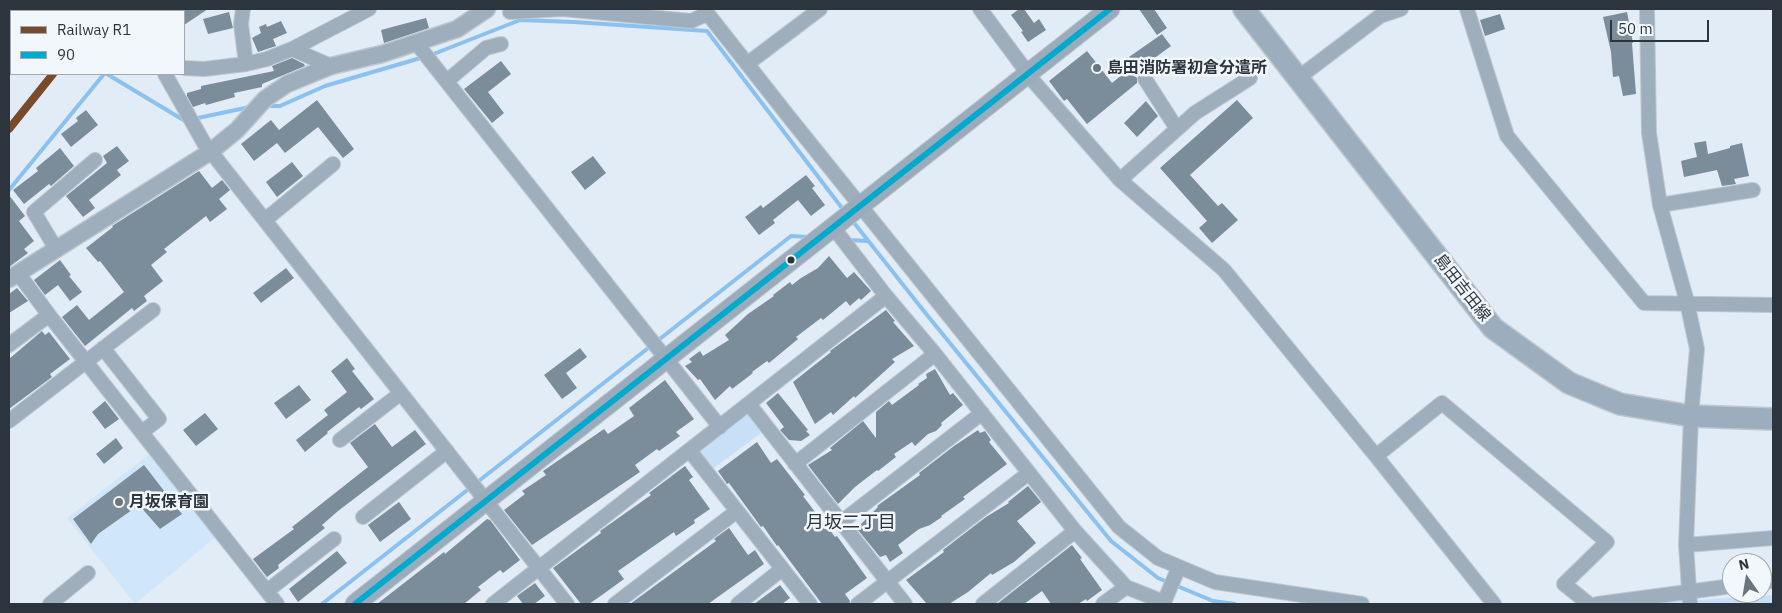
<!DOCTYPE html>
<html>
<head>
<meta charset="utf-8">
<style>
  body { margin:0 }
  #map { position:relative; width:1782px; height:613px; overflow:hidden; background:#e1ecf6; font-family:"IBM Plex Sans",sans-serif }
  canvas { display:block }
  .frame { position:absolute; inset:0; border:10px solid #2c353e; pointer-events:none }
  .legend { position:absolute; left:10px; top:10px; width:175px; height:65px; box-sizing:border-box; background:#f2f7fc; border:1px solid #a3a9b0; margin:0; padding:6px 9px; list-style:none; font-size:15px; color:#2c353e }
  .legend li { display:flex; align-items:center; gap:10px; height:25px }
  .legend b { width:25px; border:1px solid #a3a9b0 }
  .north { position:absolute; left:1722px; top:553px; width:50px; height:50px; box-sizing:border-box; background:#f2f7fc; border:1px solid #a3a9b0; border-radius:50%; rotate:347deg; font-size:14px; font-weight:700; line-height:20px; text-align:center; color:#2c353e }
  .north::after { content:''; display:block; margin:auto; width:18px; height:22px; background:#6b757e; clip-path:polygon(50% 0,100% 100%,50% 72%,0 100%) }
  .scale { position:absolute; left:1610px; top:20px; width:99px; height:22px; box-sizing:border-box; border:2px solid #2c353e; border-top:0; padding-left:6px; font-size:15px; line-height:18px; white-space:nowrap; color:#2c353e; -webkit-text-stroke:4px #f2f7fc; paint-order:stroke }
</style>
</head>
<body>
<div id="map">
<canvas width="1782" height="613"></canvas>
<div class="frame"></div>
<ul class="legend">
<li><b style="height:6px;background:#7a4b2a"></b>Railway R1</li>
<li><b style="height:6px;background:#00a9ce"></b>90</li>
</ul>
<div class="north">N</div>
<div class="scale">50 m</div>
</div>
<script>
const c = document.querySelector('canvas').getContext('2d');
c.lineJoin = 'round';
function paint(path, color) { c.fillStyle = color; c.fill(path, 'evenodd'); }
const toPath = rows => new Path2D(rows.map(r => 'M' + r).join(''));
function trace(path, color, width, dash) { c.strokeStyle = color; c.lineWidth = width; c.lineCap = dash ? 'butt' : 'round'; c.setLineDash(dash || []); c.stroke(path); }
function write(font, color, halo, rows, align = 'center') {
  c.font = font + ' "IBM Plex Sans","Noto Sans JP",sans-serif'; c.lineWidth = 5; c.setLineDash([]); c.textBaseline = 'middle'; c.strokeStyle = halo; c.fillStyle = color; for (const [text, x, y, turn = 0] of rows) {
    c.save(); c.translate(x, y); c.rotate((+turn || 0) * Math.PI / 180); c.textAlign = isNaN(turn) ? turn : align; if (halo) c.strokeText(text, 0, 0); c.fillText(text, 0, 0); c.restore();
  }
}
const built = toPath([
  [152,452,217,536,135,604,67,518]
]);
const green = toPath([
  [746,413,761,433,710,471,695,451],
  [1773,595,1773,604,1654,604,1668,602]
]);
const stream = toPath([
  [29,9,32,11],
  [9,50,11,47],
  [431,55,520,20,574,22,707,31,845,212],
  [107,74,185,121,187,121],
  [265,106,280,106,325,86,424,57],
  [193,119,250,107],
  [9,190,104,74],
  [851,219,923,310,1111,541,1158,578,1213,601,1235,604],
  [847,240,868,241],
  [322,604,791,236,810,237]
]);
const building = toPath([
  [184,9,208,9,184,25],
  [1019,9,1024,9,1034,23,1039,19,1046,30,1028,42,1021,32,1023,31,1011,15],
  [1139,9,1154,9,1167,28,1157,35],
  [229,12,233,28,208,34,203,19],
  [1627,12,1633,43,1632,43,1636,94,1623,96,1619,76,1613,77,1611,52,1603,17],
  [1500,14,1505,29,1485,36,1480,20],
  [426,18,429,28,384,43,381,30],
  [281,21,287,33,273,39,276,46,258,52,252,38,261,33,259,27,266,24,267,27],
  [1162,34,1171,46,1138,70,1129,57],
  [1087,51,1112,83,1129,69,1137,78,1137,83,1087,124,1067,99,1064,101,1049,81],
  [292,58,304,64,305,66,262,84,262,87,234,93,235,97,206,105,205,103,193,107,187,96,187,93,201,89,201,86,274,71,272,66],
  [501,61,511,74,488,92,504,113,492,123,464,89],
  [317,100,354,149,343,158,318,127,285,153,277,143,254,161,241,144,271,120,279,130],
  [1237,100,1253,118,1190,175,1218,206,1222,203,1238,220,1212,243,1199,228,1207,221,1160,168],
  [1146,101,1158,116,1137,137,1124,123],
  [86,110,98,125,71,147,61,134,78,121,76,118],
  [1706,141,1708,154,1730,148,1730,146,1742,143,1749,176,1734,179,1736,184,1722,186,1717,170,1684,177,1681,161,1697,157,1694,143],
  [117,146,129,161,117,170,121,175,89,200,95,208,83,217,66,196,107,163,103,156],
  [60,148,74,166,51,186,49,184,24,204,13,190,38,171,36,168],
  [593,156,606,173,585,190,571,172],
  [292,162,303,176,277,197,266,182],
  [199,171,212,188,222,180,230,190,219,199,227,209,210,222,206,216,164,249,167,252,151,265,163,281,144,296,147,301,134,311,132,308,85,346,62,317,77,305,89,320,124,292,100,261,98,262,86,248,113,227,112,226],
  [806,175,815,186,812,188,825,205,811,216,798,200,773,220,775,223,759,235,745,217,761,205,763,208],
  [9,195,25,216,19,221,34,241,24,249,28,253,9,267],
  [829,256,847,278,854,272,871,291,861,300,859,298,850,306,846,301,823,320,821,318,796,337,798,339,769,363,767,361,752,372,753,373,732,389,730,386,715,400,700,379,698,380,685,366,692,362,689,359,700,351,703,356,729,340,725,335,748,314,774,296,773,295,790,282,792,285,801,278,818,268],
  [60,260,71,275,69,276,82,292,70,301,58,285,45,295,34,280],
  [286,268,294,278,261,303,253,293],
  [17,288,28,301,9,313,9,294],
  [886,310,895,321,893,322,914,346,892,359,895,362,855,398,854,396,833,415,831,412,815,424,793,382,831,352,830,351,834,348],
  [42,331,45,335,49,332,70,359,50,374,52,377,9,409,9,359],
  [580,348,587,357,566,373,577,388,562,399,544,375],
  [347,358,355,369,352,371,374,399,361,409,359,407,327,432,328,433,305,452,296,440,328,415,324,410,347,392,331,371],
  [935,369,950,395,953,393,963,405,941,423,942,425,936,431,928,434,915,446,912,442,894,454,896,457,878,471,877,470,855,487,838,504,808,465,832,450,830,448,863,421,876,438,876,412,889,401,892,405,919,385,918,384,927,378,926,374],
  [665,380,694,419,676,432,680,436,659,451,657,449,635,465,640,472,532,545,504,510,525,494,522,491,546,475,543,471,604,429,608,434,634,416,629,408],
  [299,385,311,400,286,419,274,403],
  [778,393,808,430,806,431,810,435,801,441,789,440,780,430,784,427,766,403],
  [105,401,119,419,105,429,92,412],
  [205,413,218,429,196,446,183,430],
  [375,424,392,447,415,430,426,444,338,511,322,525,325,528,278,565,279,568,267,577,253,559,294,529,292,527,368,467,350,443],
  [978,430,980,433,985,431,991,440,989,442,1007,464,963,497,965,499,941,516,942,517,930,525,919,529,898,545,903,553,890,562,886,555,880,557,858,530,860,525,878,507,877,506,920,475,919,473,954,446],
  [116,438,123,448,104,464,96,454],
  [757,442,771,463,777,459,805,495,803,496,824,524,825,523,835,537,837,536,867,578,845,594,850,601,849,604,822,604,778,545,777,546,763,526,761,527,729,483,727,484,718,471],
  [144,465,182,514,160,529,139,505,98,534,91,544,73,519],
  [685,466,693,477,689,480,710,509,694,520,695,523,676,536,674,532,618,571,624,579,602,595,589,604,581,604,553,568,601,533,600,531,651,495,649,493],
  [1028,486,1041,502,1017,521,1036,543,1014,562,992,575,991,573,968,592,949,604,927,604,906,580,944,552,943,550,986,517,1009,503,1008,502],
  [399,502,411,519,380,542,368,525],
  [487,519,490,520,520,560,503,573,500,570,478,587,481,590,464,604,377,604,444,552,445,554],
  [729,528,748,555,755,550,764,564,708,604,630,604,716,541,714,539],
  [1072,545,1082,558,1080,559,1102,590,1087,601,1086,599,1078,604,1051,604,1042,591,1024,604,997,604],
  [337,551,347,563,298,602,289,589],
  [535,583,545,596,534,604,523,604,517,596],
  [780,585,790,598,782,604,754,604]
]);
const minorTunnel = toPath([
  [104,9,107,11]
]);
const minor = toPath([
  [243,9,241,24,246,64],
  [563,9,691,21,707,14],
  [704,9,789,117,1119,527,1158,558,1215,582,1362,604],
  [980,9,1035,83,1120,180,1224,270,1376,456,1442,403,1607,542,1564,584,1589,604],
  [1467,9,1507,136,1644,303,1773,305],
  [1647,9,1649,133,1660,205,1687,302,1697,349,1691,416,1686,545,1690,604],
  [510,12,563,9],
  [417,44,720,427],
  [292,49,369,9],
  [747,64,820,9],
  [184,68,204,69,246,64,267,59,292,49,331,66],
  [165,74,204,143,567,604],
  [1298,78,1380,16,1401,9],
  [1145,79,1177,129],
  [447,81,486,48,501,44],
  [1120,180,1195,113,1250,78],
  [1660,205,1753,190],
  [265,220,333,164],
  [833,227,886,296,935,354,1075,531,1126,587,1164,602,1164,604],
  [56,249,34,212,95,160],
  [18,273,49,315,277,604],
  [9,345,49,315],
  [103,348,159,419,142,432],
  [749,404,905,604],
  [9,421,153,310],
  [340,440,401,393],
  [690,451,810,604],
  [1376,456,1494,604],
  [795,464,935,354],
  [363,517,447,451],
  [840,523,982,413],
  [1686,545,1773,538],
  [1762,582,1773,581],
  [267,591,334,539],
  [1164,602,1179,567],
  [50,604,88,573],
  [493,604,886,296],
  [615,604,737,511],
  [738,604,782,569],
  [858,604,1029,473],
  [983,604,1075,531],
  [1103,604,1126,587],
  [1597,604,1732,586]
]);
const tertiary = toPath([
  [9,279,210,152,237,130,265,99,287,84,331,66,382,54,457,29,487,9]
]);
const secondary = toPath([
  [355,604,1110,9]
]);
const primary = toPath([
  [1244,9,1493,328,1569,383,1620,404,1691,416,1773,419]
]);
const bus1 = toPath([
  [355,604,1110,9]
]);
const rail1 = toPath([
  [9,129,53,74]
]);
const markers = [
  [1097,68,5,"#6b757e"],
  [791,260,4.5,"#2c353e"],
  [119,502,5,"#6b757e"]
];
const poiNames = [
  ["島田消防署初倉分遣所",1107,68],
  ["月坂保育園",129,502]
];
const streetNames = [
  ["島田吉田線",1462,288,52]
];
const neighbourhoodNames = [
  ["月坂二丁目",851,523]
];
paint(built, '#d0e6fb');
paint(green, '#c7e0f8');
trace(stream, '#8ac1f1', 4);
paint(building, '#7b8c9a');
trace(minorTunnel, '#bdc7d1', 14, [14, 7]);
trace(minor, '#bec7d0', 16);
trace(tertiary, '#bec7d0', 19);
trace(secondary, '#bec7d0', 21);
trace(primary, '#bec7d0', 24);
trace(minor, '#9eaebc', 14);
trace(tertiary, '#9eaebc', 16);
trace(secondary, '#9aabbb', 19);
trace(primary, '#9caebd', 21);
trace(bus1, '#00a9ce', 6);
trace(rail1, '#7a4b2a', 8);
for (const [x, y, r, color] of markers) { const dot = new Path2D(); dot.arc(x, y, r, 0, 2 * Math.PI); c.fillStyle = color; c.fill(dot); trace(dot, '#f2f7fc', 2); }
write('bold 16px', '#2c353e', '#f2f7fc', poiNames, 'left');
write('16px', '#2c353e', '#f2f7fc', streetNames);
write('18px', '#2c353e', '#f2f7fc', neighbourhoodNames);
</script>
</body>
</html>
